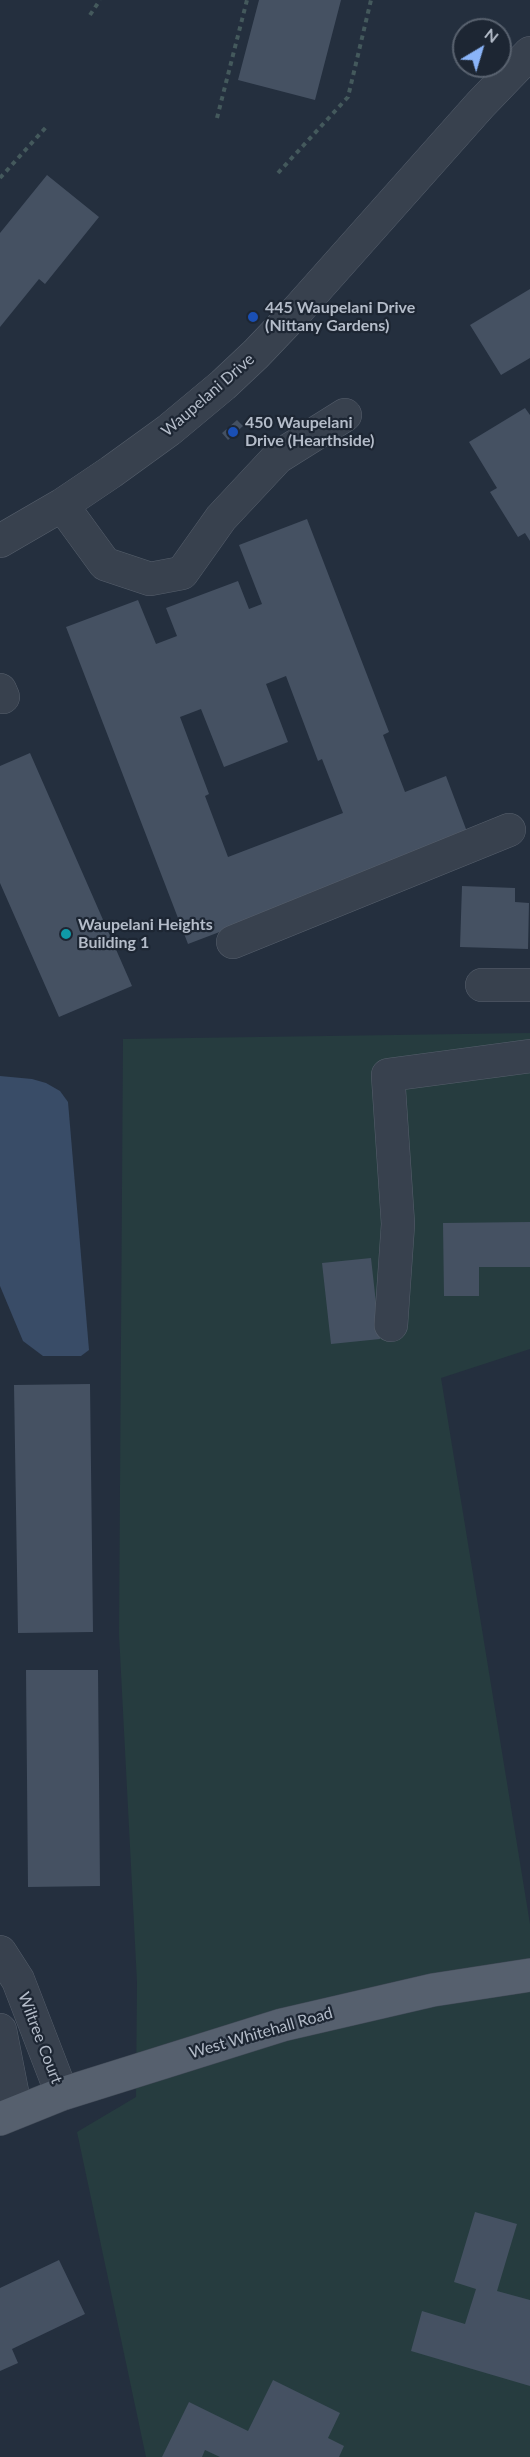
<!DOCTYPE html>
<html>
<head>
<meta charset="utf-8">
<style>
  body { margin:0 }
  #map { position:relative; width:530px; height:2457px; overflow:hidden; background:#242f3e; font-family:Lato,sans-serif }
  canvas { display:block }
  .north { position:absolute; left:452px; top:18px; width:60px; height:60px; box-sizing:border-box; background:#1d2633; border:2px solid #59626f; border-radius:50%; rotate:38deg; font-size:16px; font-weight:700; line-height:24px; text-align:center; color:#b4bcc9 }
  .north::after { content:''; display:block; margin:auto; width:21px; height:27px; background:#8ab4f8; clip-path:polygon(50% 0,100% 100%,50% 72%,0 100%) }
</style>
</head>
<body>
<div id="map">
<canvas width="530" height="2457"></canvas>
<div class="north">N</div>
</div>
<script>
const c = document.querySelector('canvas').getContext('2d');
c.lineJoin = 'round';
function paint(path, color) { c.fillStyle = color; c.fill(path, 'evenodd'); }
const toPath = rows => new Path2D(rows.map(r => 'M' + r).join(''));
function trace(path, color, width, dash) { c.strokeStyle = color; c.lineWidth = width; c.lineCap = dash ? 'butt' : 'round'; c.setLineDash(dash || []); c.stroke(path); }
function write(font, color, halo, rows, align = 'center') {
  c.font = font + ' Lato,sans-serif'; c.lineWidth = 4.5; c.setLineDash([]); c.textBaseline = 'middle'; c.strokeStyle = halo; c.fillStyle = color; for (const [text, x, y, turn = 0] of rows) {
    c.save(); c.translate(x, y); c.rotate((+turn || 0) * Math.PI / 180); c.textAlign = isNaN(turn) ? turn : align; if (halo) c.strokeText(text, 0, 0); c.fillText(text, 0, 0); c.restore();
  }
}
const green = toPath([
  [530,1033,530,1349,441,1378,530,1924,530,2457,146,2457,77,2132,136,2097,137,1982,119,1634,123,1039]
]);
const water = toPath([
  [0,1076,32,1079,46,1083,60,1091,68,1102,89,1350,81,1356,43,1356,23,1341,0,1286]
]);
const building = toPath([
  [259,0,341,0,315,100,238,80],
  [47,175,99,217,45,284,39,279,0,327,0,233],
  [530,289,530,358,501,375,470,325],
  [525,408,530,415,530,541,525,533,518,537,490,492,497,488,469,442],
  [237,420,243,426,228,440,222,433],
  [307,519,389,732,383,735,405,792,446,776,469,837,188,944,66,627,138,600,156,644,177,636,166,608,238,581,249,609,262,604,239,545],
  [286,676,318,761,322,759,343,813,228,857,205,796,209,794,180,717,201,709,224,767,288,742,266,684],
  [30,753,132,986,59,1017,0,883,0,766],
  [462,886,515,888,515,902,529,903,528,949,460,947],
  [530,1222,530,1267,479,1267,479,1296,444,1296,443,1223],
  [371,1258,380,1339,331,1344,322,1263],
  [90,1384,93,1632,18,1633,14,1385],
  [26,1670,98,1670,100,1886,28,1887],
  [475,2212,517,2224,497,2291,530,2300,530,2386,411,2351,422,2311,465,2324,476,2289,454,2282],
  [59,2260,85,2314,12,2349,18,2363,0,2371,0,2288],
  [273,2380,340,2413,328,2438,344,2446,339,2457,220,2457,205,2450,202,2457,162,2457,189,2402,248,2431]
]);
const path = toPath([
  [90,15,100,0],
  [217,118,247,0],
  [278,173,348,97,371,0],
  [0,178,48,125]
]);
const minor = toPath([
  [62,505,105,564,150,579,182,573,221,518,278,457,345,415],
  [0,541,62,505,111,472,169,430,223,385,256,354,295,313,480,105,530,53],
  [0,690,3,697],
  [233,942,509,830],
  [482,985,530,985],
  [391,1325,398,1224,388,1075,530,1056],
  [0,1952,18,1980,62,2094],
  [0,2030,16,2112]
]);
const major = toPath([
  [0,2119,62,2094,282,2025,433,1990,530,1975]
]);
const markers = [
  [253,317,6,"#1a4fb4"],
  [233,432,6,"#1a4fb4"],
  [66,934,6,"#0f9aa8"]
];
const poiNames = [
  ["445 Waupelani Drive",265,308],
  ["(Nittany Gardens)",265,326],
  ["450 Waupelani",245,423],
  ["Drive (Hearthside)",245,441],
  ["Waupelani Heights",78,925],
  ["Building 1",78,943]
];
const streetNames = [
  ["Waupelani Drive",208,395,-41],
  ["West Whitehall Road",261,2033,-16],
  ["Wiltree Court",40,2038,69]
];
paint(green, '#263c3f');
paint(water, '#394c67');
paint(building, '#455162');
trace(minor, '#565f6c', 34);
trace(major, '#414a57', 34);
trace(path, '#44595c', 4, [4.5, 4.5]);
trace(minor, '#38414e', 33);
trace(major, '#56606e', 33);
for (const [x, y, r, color] of markers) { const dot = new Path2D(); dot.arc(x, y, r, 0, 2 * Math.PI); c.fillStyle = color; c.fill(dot); trace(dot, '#1d2633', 2); }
write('bold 16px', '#b4bcc9', '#1d2633', poiNames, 'left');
write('16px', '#b4bcc9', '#1d2633', streetNames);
</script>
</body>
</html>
